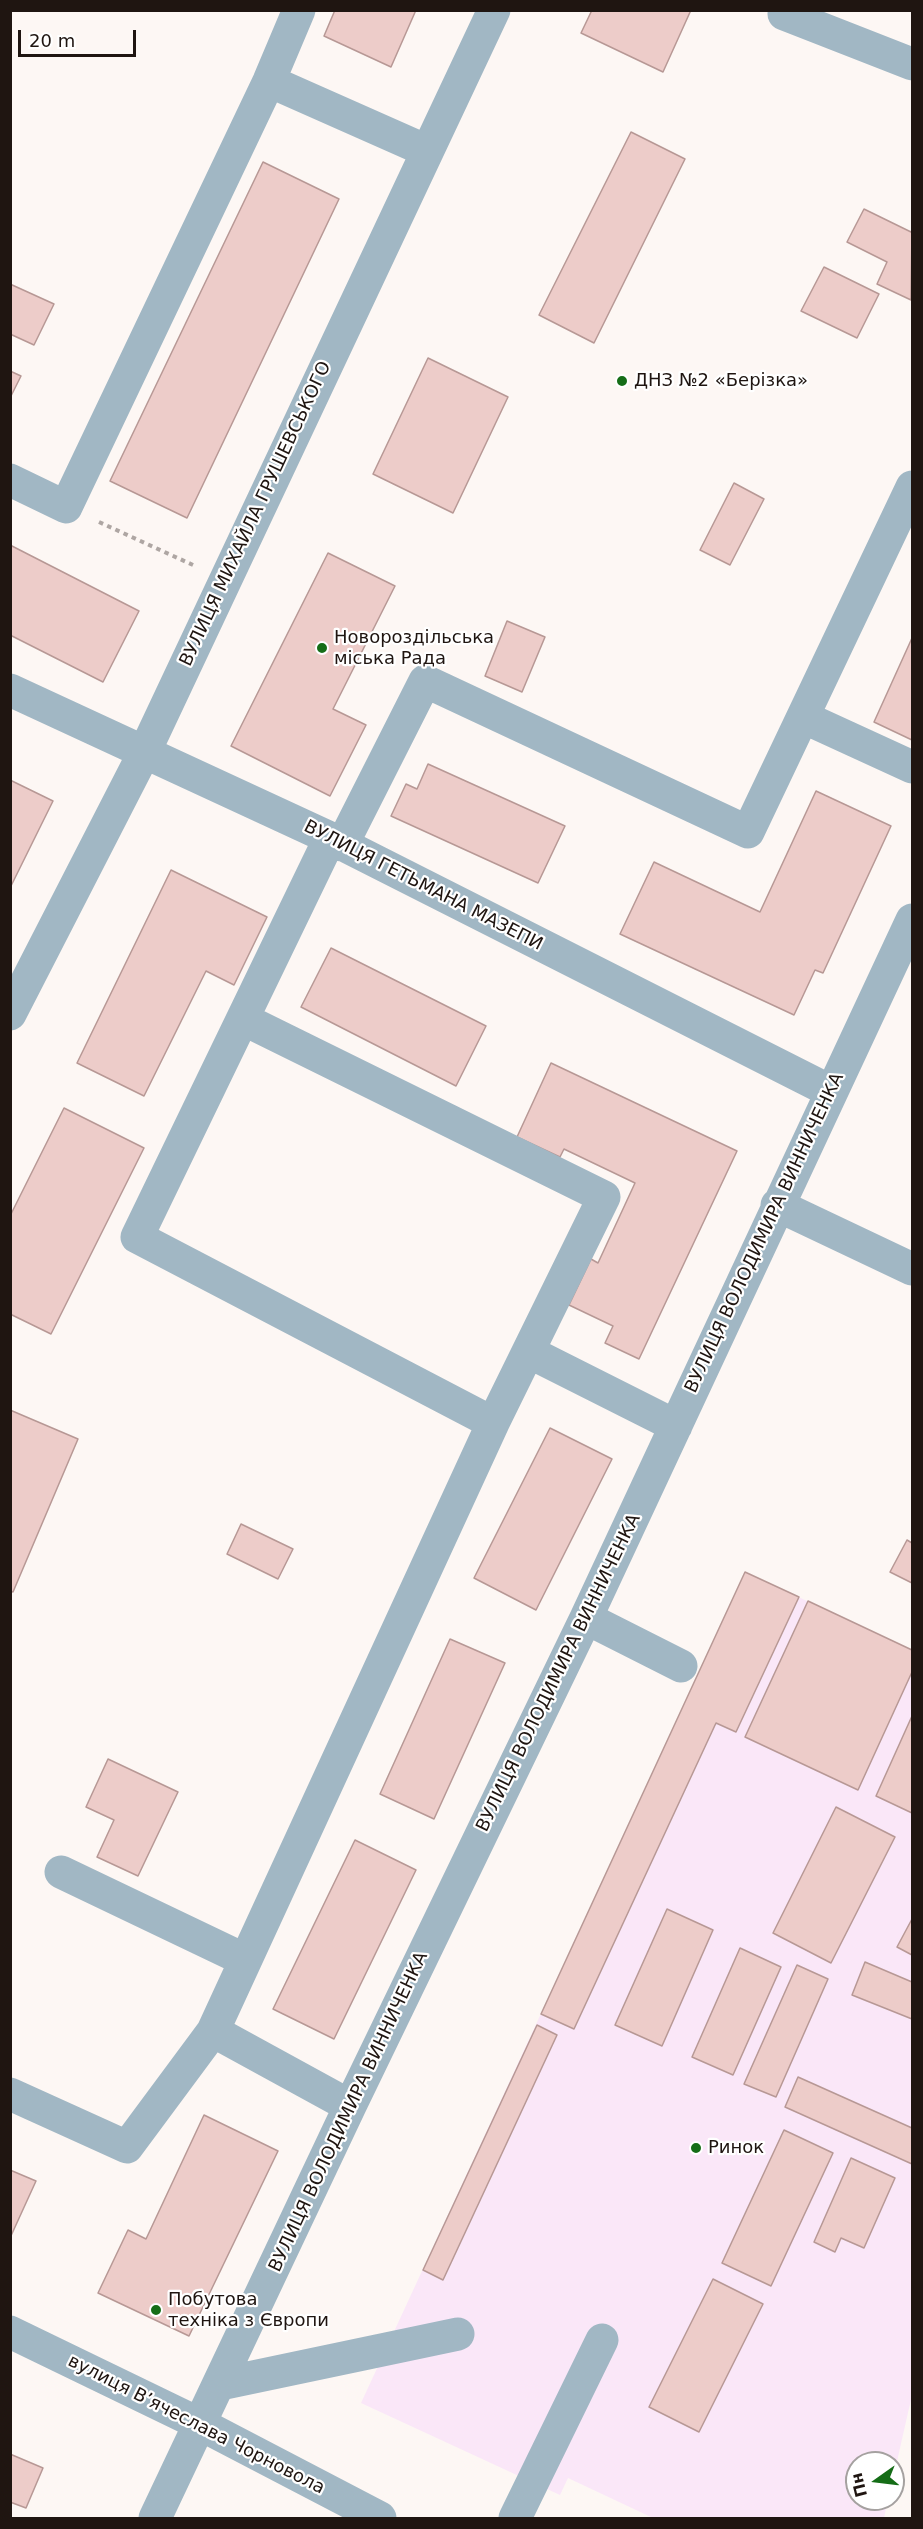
<!DOCTYPE html>
<html>
<head>
<meta charset="utf-8">
<style>
  body { margin:0 }
  #map { position:relative; width:923px; height:2529px; overflow:hidden; background:#fdf7f4; font-family:"DejaVu Sans",sans-serif }
  canvas { display:block }
  .frame { position:absolute; inset:0; border:12px solid #1f1511; pointer-events:none }
  .north { position:absolute; left:845px; top:2451px; width:60px; height:60px; box-sizing:border-box; background:#fff; border:2px solid #a5a1a0; border-radius:50%; rotate:256deg; font-size:16px; font-weight:700; line-height:24px; text-align:center; color:#1f1511 }
  .north::after { content:''; display:block; margin:auto; width:21px; height:27px; background:#156d17; clip-path:polygon(50% 0,100% 100%,50% 72%,0 100%) }
  .scale { position:absolute; left:18px; top:30px; width:118px; height:27px; box-sizing:border-box; border:3px solid #1f1511; border-top:0; padding-left:8px; font-size:18px; line-height:21px; white-space:nowrap; color:#1f1511; -webkit-text-stroke:4px #fff; paint-order:stroke }
</style>
</head>
<body>
<div id="map">
<canvas width="923" height="2529"></canvas>
<div class="frame"></div>
<div class="north">Пн</div>
<div class="scale">20 m</div>
</div>
<script>
const c = document.querySelector('canvas').getContext('2d');
c.lineJoin = 'round';
function paint(path, color) { c.fillStyle = color; c.fill(path, 'evenodd'); }
const toPath = rows => new Path2D(rows.map(r => 'M' + r).join(''));
function trace(path, color, width, dash) { c.strokeStyle = color; c.lineWidth = width; c.lineCap = dash ? 'butt' : 'round'; c.setLineDash(dash || []); c.stroke(path); }
function write(font, color, halo, rows, align = 'center') {
  c.font = font + ' "DejaVu Sans",sans-serif'; c.lineWidth = 4.5; c.setLineDash([]); c.textBaseline = 'middle'; c.strokeStyle = halo; c.fillStyle = color; for (const [text, x, y, turn = 0] of rows) {
    c.save(); c.translate(x, y); c.rotate((+turn || 0) * Math.PI / 180); c.textAlign = isNaN(turn) ? turn : align; if (halo) c.strokeText(text, 0, 0); c.fillText(text, 0, 0); c.restore();
  }
}
const commercial = toPath([
  [745,1572,912,1650,912,2395,893,2479,893,2463,857,2463,857,2499,888,2499,884,2518,653,2518,568,2478,560,2495,361,2403]
]);
const building = toPath([
  [335,10,416,10,391,67,324,36,335,10],
  [592,10,691,10,663,72,581,33,592,10],
  [631,132,685,159,594,343,539,315,631,132],
  [263,162,339,199,187,518,110,481,263,162],
  [864,209,911,232,912,230,911,300,877,284,887,262,847,242,864,209],
  [824,267,879,294,857,338,801,311,824,267],
  [10,284,54,304,34,345,10,334,10,284],
  [428,358,508,397,453,513,373,474,428,358],
  [10,371,21,376,10,398,10,371],
  [734,483,764,499,730,565,700,550,734,483],
  [10,545,139,611,103,682,10,635,10,545],
  [328,553,395,586,333,709,366,725,330,796,231,746,328,553],
  [507,621,545,637,522,692,485,676,507,621],
  [912,638,912,740,874,722,912,638],
  [428,764,565,826,538,883,391,816,406,784,417,789,428,764],
  [10,780,53,801,10,888,10,780],
  [816,791,891,826,823,973,815,970,794,1015,620,934,654,862,760,912,816,791],
  [171,870,267,917,234,985,206,971,144,1096,77,1063,171,870],
  [331,948,486,1026,456,1086,301,1007,331,948],
  [551,1063,737,1151,639,1359,605,1343,613,1326,569,1305,591,1259,598,1263,635,1183,564,1149,560,1157,517,1137,551,1063],
  [64,1108,144,1148,51,1334,10,1314,10,1216,64,1108],
  [10,1410,78,1439,13,1592,10,1591,10,1410],
  [550,1428,612,1459,536,1610,474,1578,550,1428],
  [241,1524,293,1549,278,1579,227,1554,241,1524],
  [907,1540,912,1543,912,1583,890,1572,907,1540],
  [745,1572,799,1597,736,1732,716,1723,574,2029,541,2014,745,1572],
  [808,1601,912,1650,912,1672,858,1790,745,1737,808,1601],
  [450,1639,505,1663,434,1819,380,1794,450,1639],
  [912,1716,912,1813,876,1796,912,1716],
  [108,1759,178,1792,138,1876,97,1857,114,1820,86,1807,108,1759],
  [836,1807,895,1837,831,1963,773,1933,836,1807],
  [355,1840,416,1870,334,2039,273,2009,355,1840],
  [667,1909,713,1930,662,2046,615,2025,667,1909],
  [912,1919,912,1955,897,1947,912,1919],
  [740,1948,781,1967,733,2075,692,2057,740,1948],
  [865,1962,912,1982,912,2019,852,1995,865,1962],
  [797,1965,828,1979,776,2097,744,2084,797,1965],
  [537,2025,557,2035,443,2280,423,2270,537,2025],
  [798,2077,912,2128,912,2164,785,2107,798,2077],
  [204,2115,278,2151,189,2336,98,2293,128,2230,146,2239,204,2115],
  [784,2130,833,2153,771,2286,722,2263,784,2130],
  [851,2158,895,2178,864,2248,841,2238,835,2252,814,2242,851,2158],
  [10,2170,36,2181,10,2238,10,2170],
  [713,2279,763,2304,699,2432,649,2407,713,2279],
  [10,2454,43,2468,26,2508,10,2502,10,2454]
]);
const path = toPath([
  [99,522,193,565]
]);
const minor = toPath([
  [785,10,784,14,912,64],
  [269,81,427,151],
  [10,480,66,507,269,81,299,10],
  [10,690,330,838,830,1091],
  [803,717,912,767],
  [330,838,137,1237,493,1423],
  [342,845,425,681,748,832,912,487],
  [10,1014,145,751,494,10],
  [777,1205,912,1269],
  [529,1352,676,1426],
  [586,1618,681,1666],
  [61,1872,243,1959],
  [213,2031,350,2106],
  [10,2094,127,2147,213,2031,493,1423,604,1197,243,1019],
  [10,2332,200,2424,380,2518],
  [220,2384,458,2334],
  [155,2518,350,2106,586,1618,912,920],
  [515,2518,602,2340]
]);
const markers = [
  [622,381,6,"#156d17"],
  [322,648,6,"#156d17"],
  [696,2148,6,"#156d17"],
  [156,2310,6,"#156d17"]
];
const poiNames = [
  ["ДНЗ №2 «Берізка»",634,381],
  ["Новороздільська",334,638],
  ["міська Рада",334,659],
  ["Ринок",708,2148],
  ["Побутова",168,2300],
  ["техніка з Європи",168,2321]
];
const streetNames = [
  ["ВУЛИЦЯ МИХАЙЛА ГРУШЕВСЬКОГО",256,514,-65],
  ["ВУЛИЦЯ ГЕТЬМАНА МАЗЕПИ",423,886,27],
  ["ВУЛИЦЯ ВОЛОДИМИРА ВИННИЧЕНКА",765,1233,-65],
  ["ВУЛИЦЯ ВОЛОДИМИРА ВИННИЧЕНКА",559,1673,-64],
  ["ВУЛИЦЯ ВОЛОДИМИРА ВИННИЧЕНКА",349,2112,-65],
  ["вулиця Вʼячеслава Чорновола",196,2425,27]
];
paint(commercial, '#fae7f8');
paint(building, '#edccc9');
trace(building, '#b79895', 1.5);
trace(path, '#aea6a3', 4, [4.5, 4.5]);
trace(minor, '#a1b7c4', 33);
for (const [x, y, r, color] of markers) { const dot = new Path2D(); dot.arc(x, y, r, 0, 2 * Math.PI); c.fillStyle = color; c.fill(dot); trace(dot, '#fff', 2); }
write('18px', '#1f1511', '#fff', poiNames, 'left');
write('18px', '#1f1511', '#fff', streetNames);
</script>
</body>
</html>
